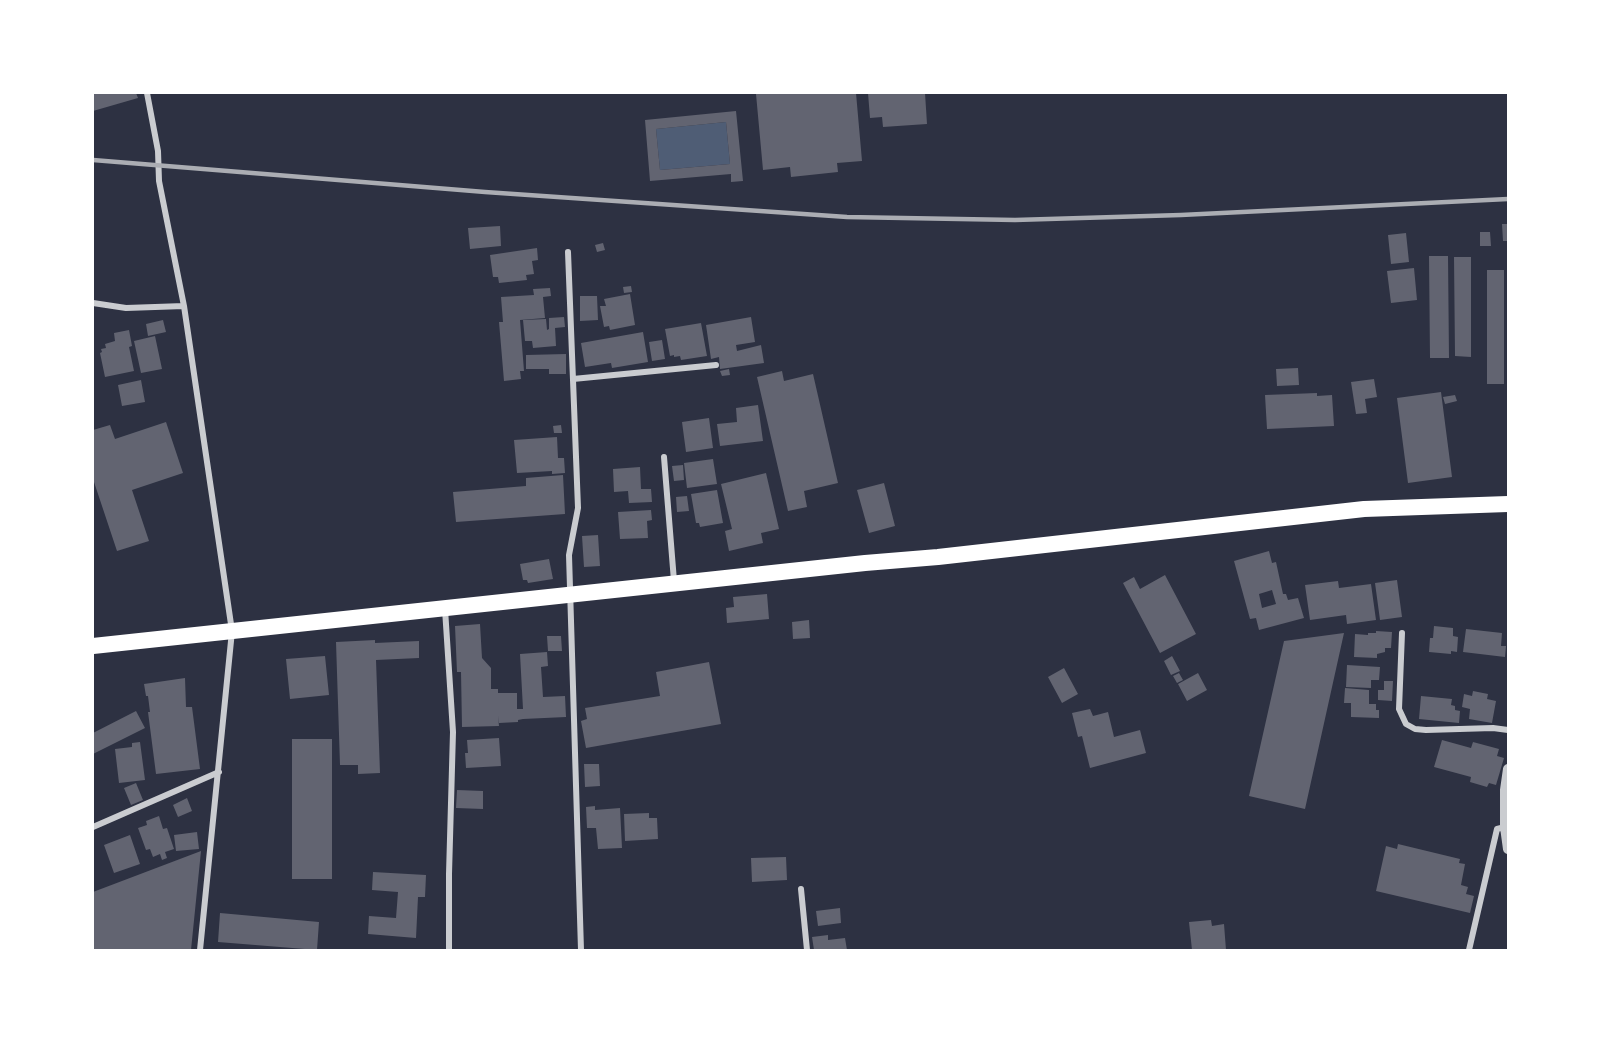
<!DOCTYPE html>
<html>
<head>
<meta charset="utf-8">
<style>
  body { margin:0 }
  #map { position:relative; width:1601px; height:1043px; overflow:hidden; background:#2d3142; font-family:"Golos Text",sans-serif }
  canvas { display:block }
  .frame { position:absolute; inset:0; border:94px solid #fff; pointer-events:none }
</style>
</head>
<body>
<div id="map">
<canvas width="1601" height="1043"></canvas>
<div class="frame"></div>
</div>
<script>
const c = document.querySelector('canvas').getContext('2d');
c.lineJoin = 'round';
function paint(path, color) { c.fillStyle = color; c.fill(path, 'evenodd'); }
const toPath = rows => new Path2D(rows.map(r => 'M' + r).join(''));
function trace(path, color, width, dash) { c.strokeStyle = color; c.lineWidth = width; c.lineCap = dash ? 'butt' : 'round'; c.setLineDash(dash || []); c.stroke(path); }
const water = toPath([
  [726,122,730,164,660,170,656,129]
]);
const building = toPath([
  [93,93,136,93,138,98,93,111],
  [771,93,856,93,862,161,837,163,838,172,791,177,790,167,763,170,756,94],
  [868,93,925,93,927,124,883,127,882,117,870,118],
  [736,111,743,181,731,182,731,174,650,181,645,120],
  [726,122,730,164,660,170,656,129],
  [1502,224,1508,224,1508,241,1503,241],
  [500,226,501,246,470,249,468,228],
  [1480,232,1490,232,1491,246,1480,246],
  [1406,233,1409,262,1391,264,1388,235],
  [603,243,605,250,597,252,595,245],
  [537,248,538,260,532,261,534,274,526,275,527,280,499,283,498,277,493,277,490,255],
  [1429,256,1448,256,1449,358,1430,358],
  [1454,257,1471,257,1471,357,1455,356],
  [1414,268,1417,300,1391,303,1387,271],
  [1487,270,1504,270,1504,384,1487,384],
  [631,286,632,292,624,293,623,287],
  [550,288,551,296,543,297,545,318,520,320,524,371,520,371,521,379,504,381,499,322,503,322,501,297,534,295,533,289],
  [630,294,635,325,610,330,609,326,604,327,600,306,606,306,604,299],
  [580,296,597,296,598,320,580,321],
  [564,317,565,327,555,328,556,346,533,348,532,341,525,341,523,320,546,319,547,330,549,329,549,318],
  [751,317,755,342,736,345,737,351,761,345,764,363,720,369,719,357,711,359,706,325],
  [163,320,166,332,148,336,146,324],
  [701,323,707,356,681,360,680,356,674,357,674,355,670,356,665,329],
  [129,330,132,346,129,347,134,371,105,377,100,353,102,352,101,349,106,348,105,344,115,341,114,333],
  [643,332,648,362,612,368,611,363,585,367,581,343],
  [155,336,162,369,141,373,134,341],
  [662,340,665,359,652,361,649,342],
  [566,354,566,374,549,374,549,369,526,369,526,355],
  [1298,368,1299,385,1277,386,1276,369],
  [729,369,730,375,722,376,720,371],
  [782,371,784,381,813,374,838,483,804,491,807,507,788,511,757,377],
  [1374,379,1377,397,1365,399,1367,413,1356,414,1351,382],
  [141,380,145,402,122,406,118,385],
  [1441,392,1452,477,1408,483,1397,398],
  [1317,393,1317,396,1332,395,1334,426,1267,429,1265,395],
  [1455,395,1457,401,1445,404,1443,397],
  [758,405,763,441,720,446,717,424,737,422,736,408],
  [709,418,713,448,686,452,682,422],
  [166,422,183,473,132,490,149,541,117,551,93,479,93,430,110,425,115,439],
  [561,425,562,433,554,433,553,426],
  [557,437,558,458,564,458,565,473,552,474,552,471,517,473,514,440],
  [713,459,717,484,687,488,684,463],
  [683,465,684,480,674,481,672,466],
  [640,467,641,489,651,489,652,502,629,503,628,491,614,492,613,469],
  [766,473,779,529,761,533,763,543,729,551,725,531,732,529,721,484],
  [563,475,565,514,456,522,453,492,526,486,526,478],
  [884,483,895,526,869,533,857,490],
  [717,490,723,523,700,527,699,523,696,523,691,494],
  [687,496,689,511,677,512,676,497],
  [651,510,652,520,647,521,648,538,620,539,618,512],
  [598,535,600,566,584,567,582,536],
  [1269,551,1272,563,1276,562,1283,594,1286,594,1288,600,1298,598,1304,618,1259,630,1256,618,1250,619,1234,561],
  [1272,590,1276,604,1262,608,1259,594],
  [549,559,553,579,528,583,527,580,523,580,520,564],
  [1165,575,1196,634,1160,653,1123,583,1134,577,1140,589],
  [1397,580,1402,617,1380,620,1375,583],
  [1338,581,1339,588,1371,584,1376,620,1347,624,1346,615,1310,620,1305,585],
  [767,594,769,619,727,623,726,608,734,607,733,597],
  [809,620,810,638,793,639,792,622],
  [480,624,482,658,491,668,491,689,498,689,498,693,517,693,517,709,523,709,520,654,547,652,548,666,541,667,543,697,565,696,566,717,523,719,518,720,518,722,499,723,498,716,499,726,462,727,461,672,457,672,455,626],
  [1434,626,1453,628,1453,636,1458,637,1457,652,1451,651,1451,654,1429,652,1430,638,1433,638],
  [1466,629,1502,633,1501,646,1506,646,1505,657,1463,652],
  [1376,631,1392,632,1391,648,1385,648,1385,652,1377,654,1377,658,1354,657,1355,634,1368,635,1368,633,1376,633],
  [1344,633,1305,809,1249,796,1284,641],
  [547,636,561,636,562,651,548,651],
  [375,640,375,643,419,641,419,658,376,660,380,773,358,774,358,765,340,765,336,642],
  [325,656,329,695,290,699,286,659],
  [1172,656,1180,671,1171,675,1164,661],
  [709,662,721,724,586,748,581,721,587,719,585,708,660,696,656,672],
  [1347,665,1380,667,1379,680,1371,680,1371,688,1346,687],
  [1064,668,1078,694,1062,703,1048,677],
  [1179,673,1183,680,1177,683,1173,676],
  [1198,673,1207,690,1187,701,1178,684],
  [185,678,186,707,192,707,200,769,156,774,148,712,150,712,148,696,146,696,144,684],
  [1384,681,1393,681,1392,701,1378,700,1378,690,1384,690],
  [1345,688,1369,690,1369,704,1376,704,1376,710,1379,710,1379,718,1351,717,1351,703,1344,703],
  [1473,691,1488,694,1487,699,1496,701,1492,723,1469,719,1470,709,1462,707,1464,694,1472,696],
  [1421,696,1452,699,1451,705,1455,706,1455,710,1460,711,1459,723,1419,719],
  [1090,709,1093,716,1108,712,1114,737,1140,730,1146,753,1090,768,1082,736,1078,737,1072,713],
  [136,711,145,728,93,754,93,733],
  [499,738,501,766,466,768,465,753,468,753,467,740],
  [292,739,332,739,332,879,292,879],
  [1442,740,1471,748,1473,742,1499,749,1497,756,1504,758,1496,785,1489,783,1487,787,1470,782,1471,777,1434,767],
  [140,742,145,780,119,783,115,749,132,747,132,743],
  [584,764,599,764,600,786,585,787],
  [136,783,143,800,131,805,124,788],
  [457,790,483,791,483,809,456,808],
  [187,798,192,811,178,817,173,805],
  [595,806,595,810,620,808,622,848,598,849,596,828,587,828,586,807],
  [649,813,649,818,657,818,658,839,625,841,624,814],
  [159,816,163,829,167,828,174,849,165,852,167,858,162,860,160,854,153,857,150,849,146,850,138,828,147,825,146,821],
  [197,832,199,849,176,851,174,835],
  [130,835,140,864,114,873,104,845],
  [1398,844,1460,859,1459,863,1465,864,1461,885,1468,887,1466,894,1474,896,1470,913,1376,891,1386,846,1397,849],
  [201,851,191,950,93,950,93,892],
  [786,857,787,880,752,882,751,858],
  [373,872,426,875,425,897,418,897,416,938,368,934,369,916,396,918,398,892,372,890],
  [840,908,841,923,818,926,816,911],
  [220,913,319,922,317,950,218,942],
  [1211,920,1212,926,1224,924,1226,950,1192,950,1189,922],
  [828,935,828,940,845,938,847,950,814,950,812,937]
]);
const minor = toPath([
  [147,93,158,151,159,181,184,306,232,631,200,950],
  [568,252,578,508,569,555,581,950],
  [93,303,126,308,184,306],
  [573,379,716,365],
  [664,457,674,581],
  [445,609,453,732,449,874,449,950],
  [1402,633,1399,709,1406,724,1415,729,1426,730,1493,728,1508,730],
  [93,827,219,772],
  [801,889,807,950],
  [1469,950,1497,829,1505,827]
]);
const tertiary = toPath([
  [1508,769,1505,790,1505,827,1508,849]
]);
const trunk = toPath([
  [93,646,865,563,938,557,1364,509,1508,504]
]);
const rail = toPath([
  [93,160,485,192,847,217,1015,220,1181,215,1508,199]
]);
paint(water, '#4f5d75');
paint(building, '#626471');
trace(minor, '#caccd0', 6);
trace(tertiary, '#caccd0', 10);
trace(trunk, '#fff', 16);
trace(rail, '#abadb3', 4.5);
</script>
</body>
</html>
